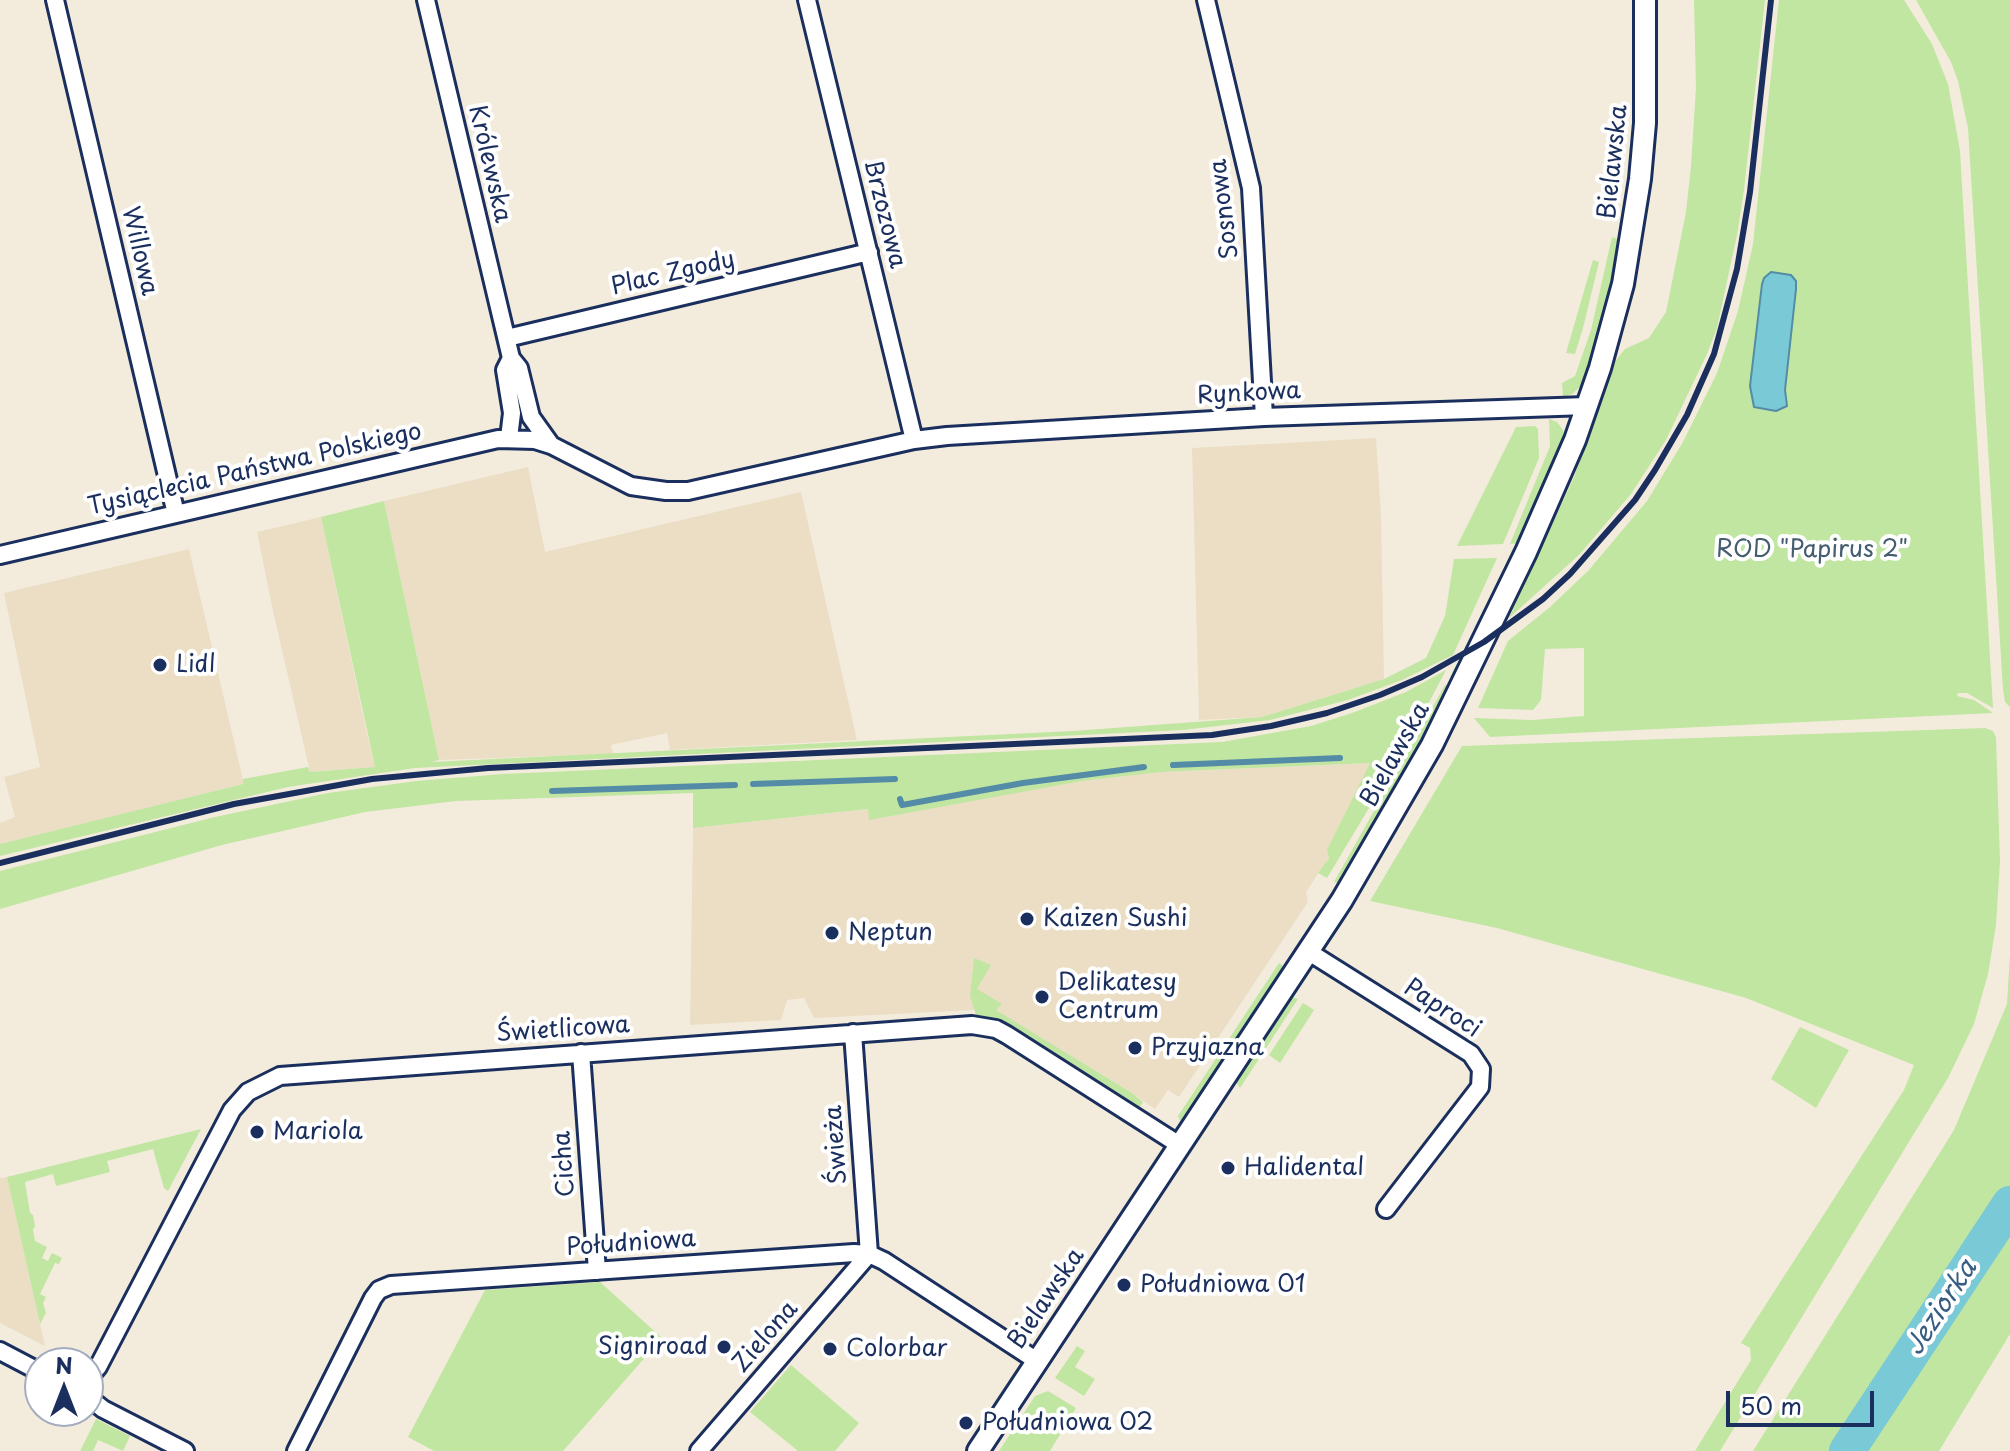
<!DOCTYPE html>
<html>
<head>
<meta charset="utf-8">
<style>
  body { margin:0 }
  #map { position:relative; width:2010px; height:1451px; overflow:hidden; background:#f3ecdd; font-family:"Playpen Sans",sans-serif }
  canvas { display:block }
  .north { position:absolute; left:24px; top:1347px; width:80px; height:80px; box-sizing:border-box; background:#fff; border:2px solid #a4acbf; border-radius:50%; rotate:0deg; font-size:22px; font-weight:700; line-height:32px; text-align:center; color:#1b2f5e }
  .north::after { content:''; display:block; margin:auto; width:28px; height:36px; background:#1b2f5e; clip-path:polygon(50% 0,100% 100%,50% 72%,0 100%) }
  .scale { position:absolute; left:1726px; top:1391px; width:148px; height:36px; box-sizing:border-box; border:4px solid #1b2f5e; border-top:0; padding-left:10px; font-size:24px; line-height:28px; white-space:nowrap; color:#1b2f5e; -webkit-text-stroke:6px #fff; paint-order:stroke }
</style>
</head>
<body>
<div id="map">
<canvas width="2010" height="1451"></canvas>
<div class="north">N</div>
<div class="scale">50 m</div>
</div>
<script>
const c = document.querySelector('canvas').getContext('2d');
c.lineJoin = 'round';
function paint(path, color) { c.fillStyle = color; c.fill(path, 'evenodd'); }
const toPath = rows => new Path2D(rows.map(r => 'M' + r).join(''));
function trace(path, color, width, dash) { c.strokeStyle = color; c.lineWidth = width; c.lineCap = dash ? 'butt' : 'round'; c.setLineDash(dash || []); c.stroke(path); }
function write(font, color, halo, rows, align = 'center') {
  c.font = font + ' "Playpen Sans",sans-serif'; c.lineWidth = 8; c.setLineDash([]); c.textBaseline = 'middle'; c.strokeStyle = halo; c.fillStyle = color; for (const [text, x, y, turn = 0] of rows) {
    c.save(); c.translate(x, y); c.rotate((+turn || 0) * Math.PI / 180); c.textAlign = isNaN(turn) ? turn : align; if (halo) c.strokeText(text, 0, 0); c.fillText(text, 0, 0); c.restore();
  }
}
const built = toPath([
  [1376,438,1381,514,1384,679,1262,717,1199,720,1192,448],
  [528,467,545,552,801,492,857,740,670,750,667,733,611,745,613,754,439,760,384,501],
  [321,517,367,734,375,767,310,772,273,611,257,532],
  [189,549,244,784,0,844,0,823,15,817,4,777,40,767,4,593],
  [1371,763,1328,850,1329,857,1306,892,1308,902,1179,1097,1168,1090,1155,1109,1132,1093,994,1009,814,1018,804,998,787,1000,781,1020,690,1025,693,828,869,809,869,819,1082,781,1161,772],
  [7,1177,45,1346,0,1323,0,1178]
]);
const green = toPath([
  [1694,0,1765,0,1744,190,1737,235,1717,328,1707,354,1666,440,1631,494,1579,555,1509,618,1574,477,1599,408,1612,365,1625,349,1649,338,1666,312,1686,212,1691,166,1696,88],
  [1779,0,1904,0,1932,44,1948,84,1960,151,1993,708,1967,693,1958,693,1957,696,1974,700,1993,713,1490,737,1474,718,1533,720,1584,716,1584,648,1545,649,1541,700,1533,710,1478,708,1508,641,1550,607,1588,571,1647,501,1683,442,1717,373,1738,311,1753,244],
  [1916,0,2010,0,2010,707,2005,702,2003,689,1968,128,1958,81,1951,62],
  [1612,237,1620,240,1600,332,1582,385,1572,394,1563,397,1562,383,1575,376,1591,330],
  [1593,260,1599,262,1583,328,1575,354,1566,353],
  [1549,419,1557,422,1563,430,1564,440,1519,543,1510,544,1550,446],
  [1535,426,1538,429,1539,458,1503,544,1457,546,1516,427],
  [384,501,439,760,431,762,1073,731,1262,717,1384,679,1426,658,1445,616,1454,559,1497,558,1453,655,1402,680,1348,700,1270,720,1183,730,415,768,288,787,0,856,0,844,243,784,243,779,308,767,310,772,375,767,321,517],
  [1464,660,1376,823,1340,883,1334,882,1445,685,1449,686,1452,678,1450,677,1456,665],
  [1446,670,1405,748,1327,878,1318,873,1329,858,1327,850,1370,763,1161,772,1082,781,869,820,868,809,693,828,693,793,456,801,365,812,222,845,0,909,0,871,215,817,328,793,416,781,503,774,1222,742,1311,726,1352,713,1406,692],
  [1985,728,1993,731,1996,737,2000,861,1996,925,1988,974,1974,1024,1948,1078,1720,1451,1695,1451,1751,1360,1750,1348,1741,1343,1904,1090,1914,1065,1746,998,1497,928,1370,901,1462,746],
  [2010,954,2010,1334,1939,1451,1753,1451,1954,1130,2007,1004],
  [974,958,991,965,977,989,1002,1004,996,1010,1132,1093,1143,1102,1140,1107,1016,1028,992,1018,976,1015,970,996],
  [1279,963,1286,968,1188,1115,1180,1121,1178,1116],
  [1292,997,1298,999,1240,1088,1236,1082],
  [1303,1003,1314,1010,1280,1063,1269,1055],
  [1800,1027,1849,1050,1816,1108,1771,1079],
  [201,1129,168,1191,164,1188,153,1149,107,1161,110,1172,56,1186,53,1174,25,1182,30,1213,33,1215,35,1227,33,1229,35,1241,47,1247,42,1258,48,1261,52,1253,62,1258,59,1264,55,1263,40,1294,46,1297,43,1303,46,1313,40,1324,7,1177],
  [600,1282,662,1338,563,1451,434,1451,408,1437,485,1290],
  [1077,1346,1085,1351,1075,1367,1095,1379,1084,1396,1055,1378],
  [791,1365,859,1423,835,1451,798,1451,750,1412],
  [1048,1391,1076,1408,1050,1451,999,1451,1035,1396],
  [96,1419,130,1436,123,1451,98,1440,93,1451,80,1451]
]);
const water = toPath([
  [1771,272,1791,275,1796,281,1796,289,1785,390,1787,406,1776,411,1754,407,1750,386,1762,284,1764,278,1771,272]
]);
const stream = toPath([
  [1173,765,1340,758],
  [753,784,895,779],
  [552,791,735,785],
  [900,799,902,805,1023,783,1144,767]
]);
const river = toPath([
  [1847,1451,2010,1204]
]);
const minor = toPath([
  [55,0,176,514],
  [426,0,511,358,519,368,531,417,551,445],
  [807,0,914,440],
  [1206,0,1251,188,1264,417],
  [507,338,869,252],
  [509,438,512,413,505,370,511,358],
  [0,555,498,439,535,440,551,445,631,486,666,491,688,491,914,440,947,436,1264,417,1587,406],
  [1309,952,1471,1054,1481,1069,1480,1087,1386,1209],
  [581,1053,597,1271],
  [0,1351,40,1372],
  [88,1379,98,1367,232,1110,248,1092,280,1076,972,1025,996,1029,1007,1035,1181,1146],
  [88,1397,103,1409,185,1451],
  [296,1451,373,1298,379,1290,391,1285,854,1253,869,1254,884,1261,1037,1361],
  [699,1451,869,1254,853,1033]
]);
const tertiary = toPath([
  [978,1451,1342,900,1432,745,1526,552,1575,440,1600,368,1623,284,1640,179,1645,123,1645,0]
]);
const rail = toPath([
  [0,863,234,804,372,779,488,768,1212,735,1271,726,1327,713,1380,695,1422,677,1484,642,1543,599,1570,574,1635,500,1655,470,1687,415,1714,354,1737,269,1750,192,1771,0]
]);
const markers = [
  [160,665,8,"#1b2f5e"],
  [1027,919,8,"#1b2f5e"],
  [832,933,8,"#1b2f5e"],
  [1042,997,8,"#1b2f5e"],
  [1135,1048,8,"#1b2f5e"],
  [257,1132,8,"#1b2f5e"],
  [1228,1168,8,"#1b2f5e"],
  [1124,1285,8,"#1b2f5e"],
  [724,1347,8,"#1b2f5e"],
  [830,1349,8,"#1b2f5e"],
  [966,1423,8,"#1b2f5e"]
];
const streetNames = [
  ["Bielawska",1614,162,-84],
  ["Królewska",489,164,77],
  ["Sosnowa",1225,209,-97],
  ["Brzozowa",884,214,76],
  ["Willowa",139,251,77],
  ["Plac Zgody",673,274,-13],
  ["Rynkowa",1249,394,-3],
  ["Tysiąclecia Państwa Polskiego",255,470,-13],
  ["Bielawska",1396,755,-61],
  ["Paproci",1442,1009,33],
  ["Świetlicowa",563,1030,-4],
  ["Świeża",837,1145,-94],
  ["Cicha",565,1164,-94],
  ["Południowa",631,1244,-4],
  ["Bielawska",1047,1299,-56],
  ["Zielona",766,1337,-49]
];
const parkNames = [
  ["ROD \"Papirus 2\"",1812,550]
];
const poiNames = [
  ["Lidl",176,665],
  ["Kaizen Sushi",1043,919],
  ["Neptun",848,933],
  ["Delikatesy",1058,983],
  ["Centrum",1058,1011],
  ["Przyjazna",1151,1048],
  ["Mariola",273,1132],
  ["Halidental",1244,1168],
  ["Południowa 01",1140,1285],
  ["Signiroad",708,1347,"right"],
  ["Colorbar",846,1349],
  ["Południowa 02",982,1423]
];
const waterNames = [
  ["Jeziorka",1942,1308,-57]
];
paint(built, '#ebdec5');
paint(green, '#c0e6a1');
paint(water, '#7ac9d6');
trace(water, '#548ba6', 2);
trace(stream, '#548ba6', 6);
trace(river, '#7ac9d6', 36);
trace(minor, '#1b2f5e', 22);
trace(tertiary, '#1b2f5e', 26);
trace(minor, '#fff', 16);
trace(tertiary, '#fff', 20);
trace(rail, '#1b2f5e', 6);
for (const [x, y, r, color] of markers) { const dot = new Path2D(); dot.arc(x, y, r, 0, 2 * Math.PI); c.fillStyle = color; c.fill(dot); trace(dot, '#fff', 3); }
write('24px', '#1b2f5e', '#fff', streetNames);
write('24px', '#445d6f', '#fff', parkNames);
write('24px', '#1b2f5e', '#fff', poiNames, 'left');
write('italic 26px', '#385d82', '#fff', waterNames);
</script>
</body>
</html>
